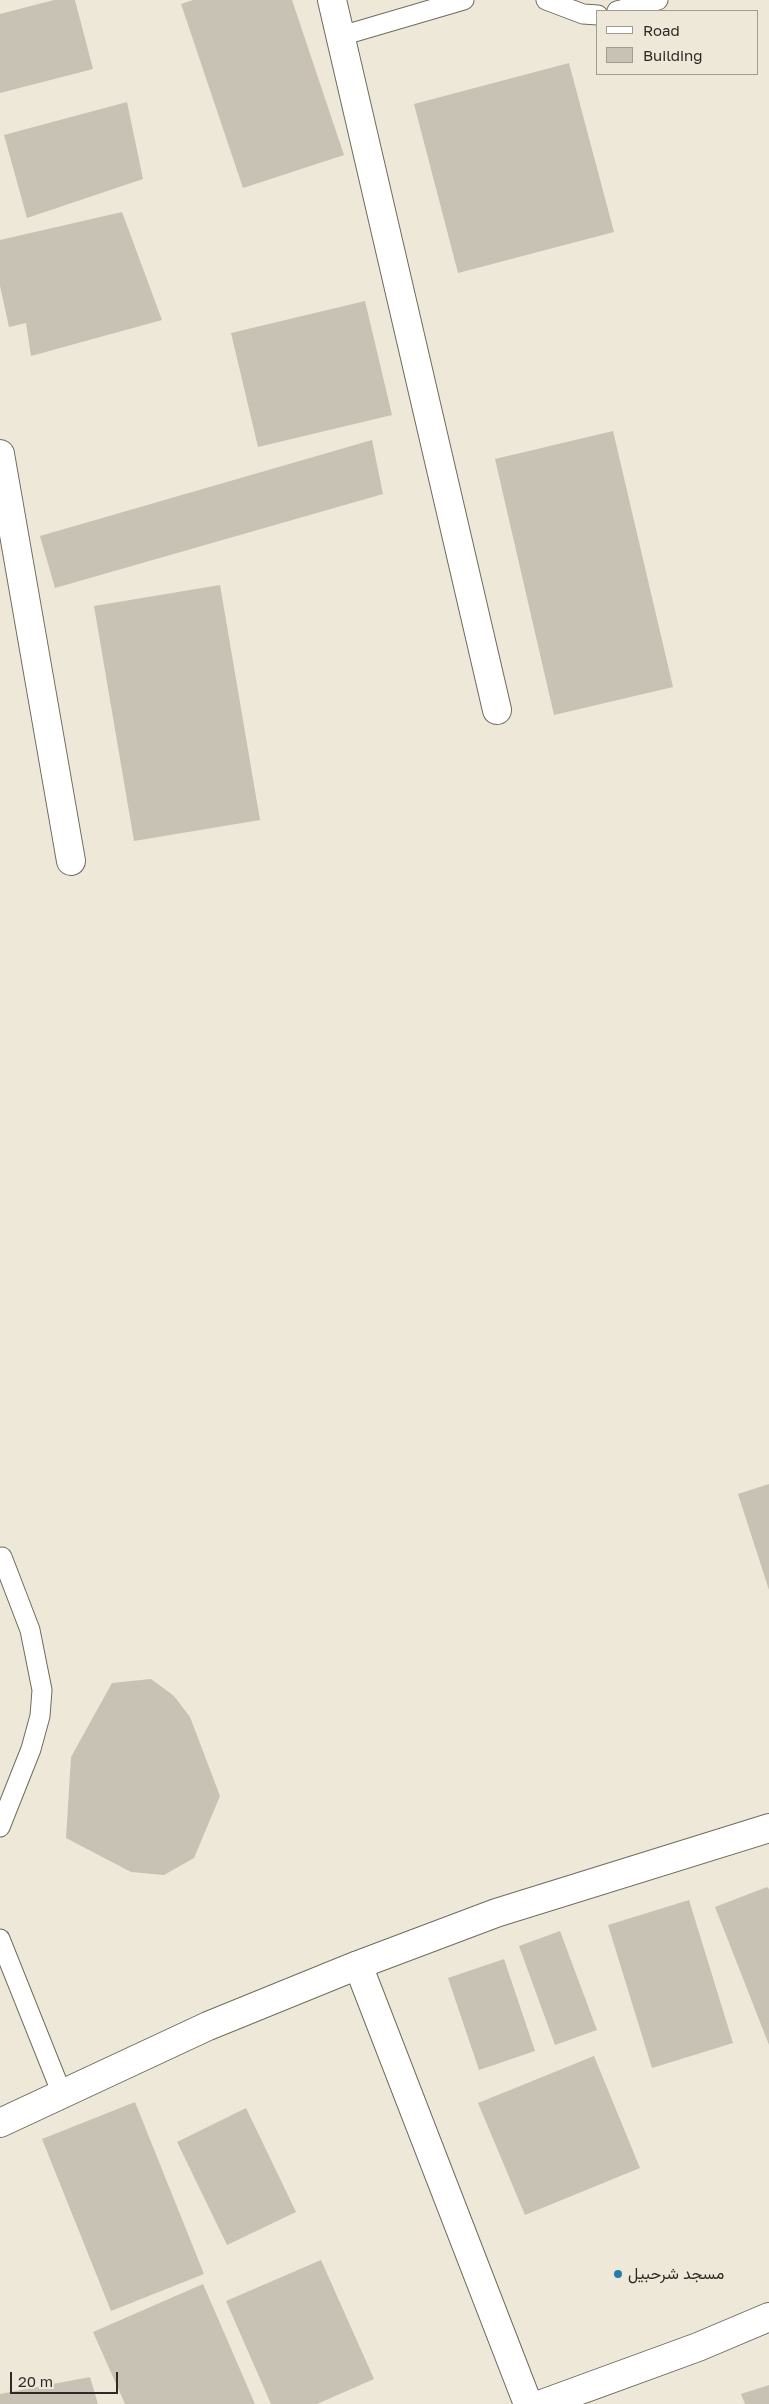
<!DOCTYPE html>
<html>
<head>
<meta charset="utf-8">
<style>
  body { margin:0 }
  #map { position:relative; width:769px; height:2404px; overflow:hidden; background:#eee8d9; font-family:"Golos Text",sans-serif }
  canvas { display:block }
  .legend { position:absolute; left:596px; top:10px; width:162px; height:65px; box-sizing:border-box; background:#eee8d9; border:1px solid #a19c91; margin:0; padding:6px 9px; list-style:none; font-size:15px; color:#2d2a25 }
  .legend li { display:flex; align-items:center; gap:10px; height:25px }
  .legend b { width:25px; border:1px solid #a19c91 }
  .scale { position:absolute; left:10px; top:2372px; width:108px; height:22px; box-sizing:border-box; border:2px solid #2d2a25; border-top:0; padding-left:6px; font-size:15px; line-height:18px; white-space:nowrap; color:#2d2a25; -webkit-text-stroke:4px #eee8d9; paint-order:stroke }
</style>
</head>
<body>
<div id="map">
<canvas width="769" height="2404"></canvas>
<ul class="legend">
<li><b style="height:6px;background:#fff"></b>Road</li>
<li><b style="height:14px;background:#c8c2b4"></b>Building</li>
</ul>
<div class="scale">20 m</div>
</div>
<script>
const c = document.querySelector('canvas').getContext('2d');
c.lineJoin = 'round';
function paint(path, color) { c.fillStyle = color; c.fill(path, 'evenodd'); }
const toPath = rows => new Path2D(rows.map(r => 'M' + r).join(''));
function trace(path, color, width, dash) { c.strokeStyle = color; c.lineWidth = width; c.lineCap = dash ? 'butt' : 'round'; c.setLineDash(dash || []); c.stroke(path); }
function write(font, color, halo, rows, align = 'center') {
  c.font = font + ' "Golos Text",Vazirmatn,sans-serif'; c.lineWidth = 4; c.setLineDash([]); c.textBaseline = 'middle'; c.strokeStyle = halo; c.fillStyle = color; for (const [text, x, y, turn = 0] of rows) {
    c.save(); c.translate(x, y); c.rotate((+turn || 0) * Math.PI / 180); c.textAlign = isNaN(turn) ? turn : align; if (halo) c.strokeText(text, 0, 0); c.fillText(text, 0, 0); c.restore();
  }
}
const building = toPath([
  [54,0,75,0,93,69,0,93,0,14],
  [193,0,292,0,344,155,243,188,181,4],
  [569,63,614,232,458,273,414,104],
  [127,102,143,179,27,218,4,135],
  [122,212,162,320,31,356,26,323,9,327,0,286,0,240],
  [365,301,392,415,258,447,231,333],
  [613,431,673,687,554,715,495,459],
  [372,440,383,494,55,588,40,536],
  [220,585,260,820,134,841,94,606],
  [769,1484,769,1590,738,1494],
  [151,1679,174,1696,190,1717,220,1796,194,1858,164,1875,131,1872,66,1838,71,1757,112,1683],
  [767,1887,769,1889,769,2045,715,1907],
  [689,1900,733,2043,652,2068,608,1925],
  [560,1931,597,2030,555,2045,519,1946],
  [504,1959,535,2051,479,2070,448,1978],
  [594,2056,640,2168,525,2215,478,2103],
  [135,2102,204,2274,111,2311,42,2139],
  [246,2108,296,2212,227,2245,177,2142],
  [321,2260,374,2379,317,2404,271,2404,226,2301],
  [203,2284,255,2404,125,2404,93,2332],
  [90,2377,98,2404,0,2404,0,2394],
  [769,2385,769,2404,745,2404,741,2394]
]);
const lane = toPath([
  [546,0,583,14,598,15],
  [617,11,658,0],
  [341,36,464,0],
  [0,1827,31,1749,40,1716,42,1690,30,1630,2,1557],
  [0,1939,62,2094]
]);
const street = toPath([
  [332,0,497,710],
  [0,454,71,861],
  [358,1965,528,2404],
  [0,2123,208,2026,358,1965,496,1913,769,1828]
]);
const secondary = toPath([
  [542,2404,698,2347,769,2317]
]);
const markers = [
  [618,2274,5,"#237cab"]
];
const poiNames = [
  ["مسجد شرحبيل",628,2274]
];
paint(building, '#c8c2b4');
trace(lane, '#706b5e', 21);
trace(street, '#706b5e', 30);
trace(secondary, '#706b5e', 30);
trace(lane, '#fff', 19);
trace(street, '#fff', 28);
trace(secondary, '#fff', 28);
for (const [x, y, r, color] of markers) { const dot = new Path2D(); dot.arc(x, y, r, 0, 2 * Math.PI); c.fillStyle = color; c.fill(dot); trace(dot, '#eee8d9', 2); }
write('16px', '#2d2a25', '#eee8d9', poiNames, 'left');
</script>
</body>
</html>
